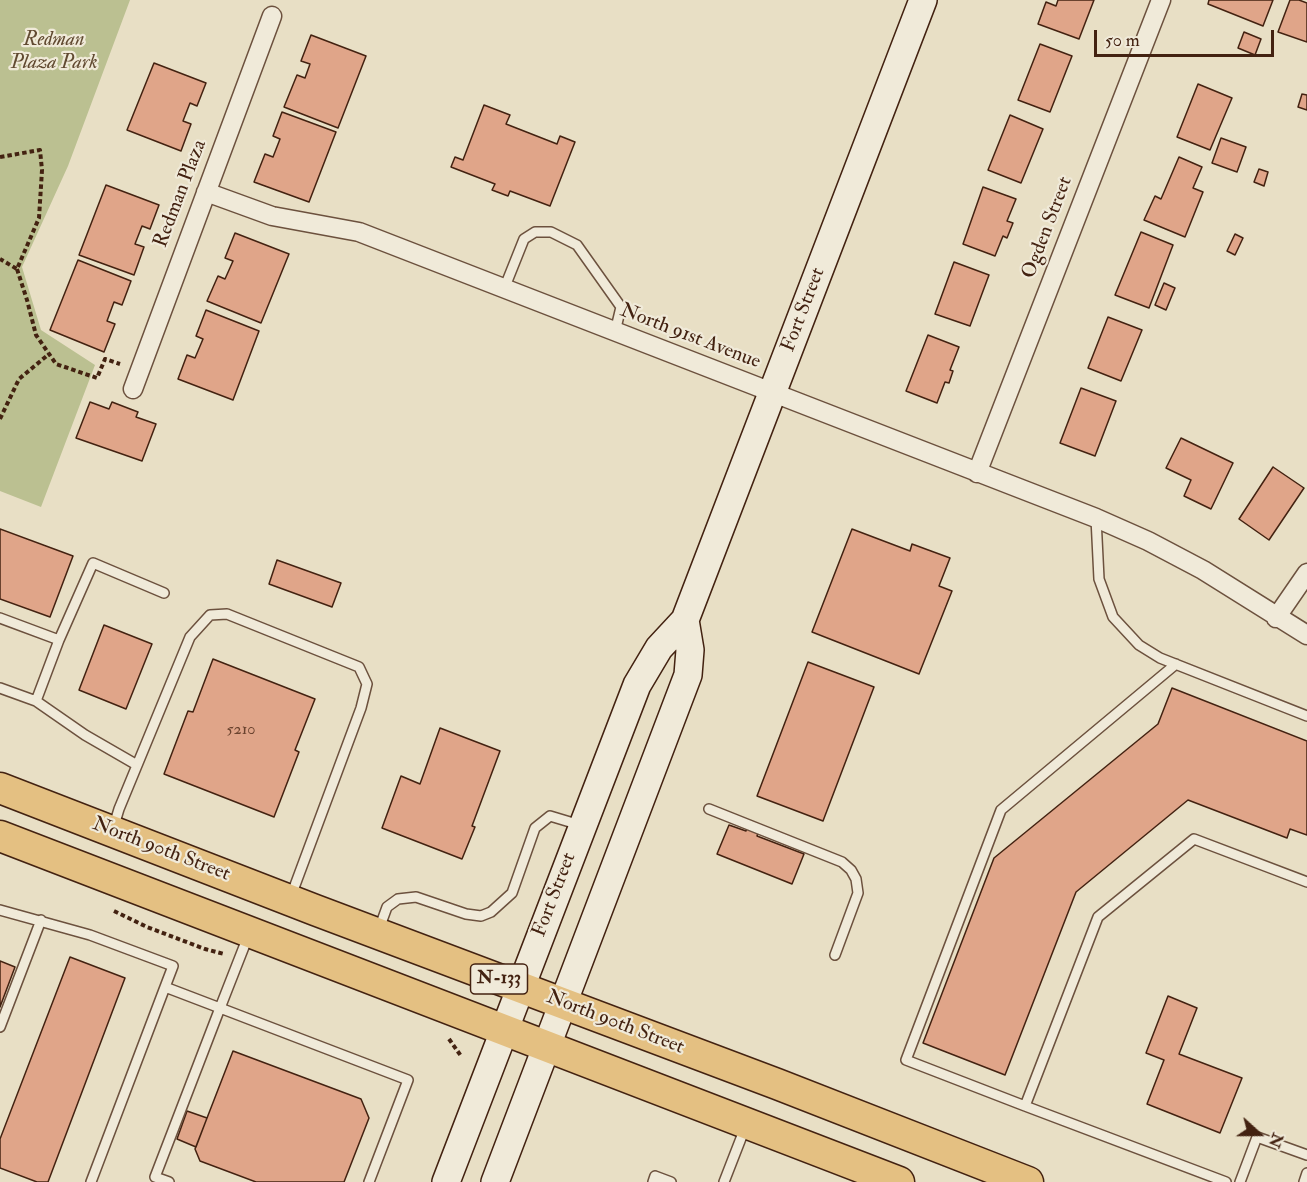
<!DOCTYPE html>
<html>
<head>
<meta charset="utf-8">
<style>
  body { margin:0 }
  #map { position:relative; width:1307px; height:1182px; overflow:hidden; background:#e8dfc5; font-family:"IM FELL Double Pica",serif }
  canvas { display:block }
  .north { position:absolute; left:1229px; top:1104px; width:60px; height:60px; -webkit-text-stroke:4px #f0ead9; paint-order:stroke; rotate:111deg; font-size:16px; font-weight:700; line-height:24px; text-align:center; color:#432211 }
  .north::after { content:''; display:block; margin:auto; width:21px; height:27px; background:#432211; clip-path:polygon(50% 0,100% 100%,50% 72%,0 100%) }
  .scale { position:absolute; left:1094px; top:30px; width:180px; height:27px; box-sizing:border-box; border:3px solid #432211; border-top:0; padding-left:8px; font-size:18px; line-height:21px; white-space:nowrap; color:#432211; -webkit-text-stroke:4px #f0ead9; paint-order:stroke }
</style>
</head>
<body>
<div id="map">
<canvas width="1307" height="1182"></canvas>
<div class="north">N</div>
<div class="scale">50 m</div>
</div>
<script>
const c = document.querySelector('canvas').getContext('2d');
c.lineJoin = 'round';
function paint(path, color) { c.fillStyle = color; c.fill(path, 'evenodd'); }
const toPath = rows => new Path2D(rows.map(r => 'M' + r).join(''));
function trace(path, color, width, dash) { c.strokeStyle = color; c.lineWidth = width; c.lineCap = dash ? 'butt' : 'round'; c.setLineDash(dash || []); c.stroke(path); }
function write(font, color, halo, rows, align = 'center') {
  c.font = font + ' "IM FELL Double Pica",serif'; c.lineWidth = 4.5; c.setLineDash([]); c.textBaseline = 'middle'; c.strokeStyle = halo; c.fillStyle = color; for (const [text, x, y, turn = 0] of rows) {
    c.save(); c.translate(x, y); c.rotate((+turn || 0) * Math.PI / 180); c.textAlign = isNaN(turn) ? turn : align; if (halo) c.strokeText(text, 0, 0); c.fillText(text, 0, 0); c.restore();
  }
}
const green = toPath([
  [0,0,130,0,68,166,22,267,41,330,95,365,41,507,0,491]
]);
const building = toPath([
  [1058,0,1094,0,1079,39,1038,24,1046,2,1056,6,1058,0],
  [1209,0,1273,0,1263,26,1208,4,1209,0],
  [1290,0,1299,0,1307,3,1307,42,1278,32,1290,0],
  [1244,32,1261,39,1255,55,1238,48,1244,32],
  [311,35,366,56,338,128,284,107,297,75,305,78,310,64,301,61,311,35],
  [1040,44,1072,56,1050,112,1018,100,1040,44],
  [154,63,206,83,197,106,190,103,183,121,191,124,181,151,127,130,154,63],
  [1198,84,1232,98,1210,150,1177,137,1198,84],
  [1302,94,1307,95,1307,110,1298,107,1302,94],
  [484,105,510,115,506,124,557,144,560,136,575,142,550,206,510,191,508,196,492,190,495,184,451,167,455,157,463,160,484,105],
  [282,112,336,132,309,202,254,182,265,154,273,157,280,139,273,136,282,112],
  [1010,115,1043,129,1021,183,988,170,1010,115],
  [1221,138,1246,147,1237,172,1212,163,1221,138],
  [1179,157,1202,167,1193,188,1203,192,1185,237,1144,220,1155,196,1161,199,1179,157],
  [1259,169,1268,172,1264,186,1254,182,1259,169],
  [106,185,159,205,150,229,142,226,135,244,144,247,134,275,79,255,106,185],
  [983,187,1016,199,1007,221,1013,223,1007,238,1003,236,995,256,963,244,983,187],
  [1141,232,1173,245,1149,308,1115,295,1141,232],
  [235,233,289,254,261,323,207,301,218,276,225,279,233,261,225,258,235,233],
  [1235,234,1243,238,1235,255,1227,251,1235,234],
  [78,260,131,281,122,305,114,302,107,321,115,324,104,352,50,330,78,260],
  [954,262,989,275,970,326,935,314,954,262],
  [1164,283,1175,288,1166,310,1155,305,1164,283],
  [206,310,259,331,233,400,178,379,187,355,195,358,203,339,196,336,206,310],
  [1108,317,1142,330,1121,381,1088,368,1108,317],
  [928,335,959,347,950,370,953,371,949,383,945,382,937,403,906,391,928,335],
  [1081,388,1116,401,1095,456,1060,443,1081,388],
  [90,402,109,409,112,402,138,412,136,417,156,424,142,461,76,438,90,402],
  [1181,438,1233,463,1211,509,1184,496,1191,480,1166,468,1181,438],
  [1273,467,1304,488,1269,540,1239,519,1273,467],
  [0,529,73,556,50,617,0,599,0,529],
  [852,529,910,551,912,544,950,558,939,586,952,591,919,674,812,632,852,529],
  [277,560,341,583,332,607,269,584,277,560],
  [104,625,152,644,126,709,79,690,104,625],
  [213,659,315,699,295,750,299,752,274,817,164,774,188,711,193,712,213,659],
  [808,662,874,687,823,821,757,796,808,662],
  [1172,688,1307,741,1307,835,1290,829,1287,838,1188,800,1076,892,1005,1075,923,1043,994,858,1158,724,1172,688],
  [440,728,500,751,472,826,475,827,462,859,382,828,401,776,420,784,440,728],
  [729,825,746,831,748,826,759,830,757,836,804,854,792,884,717,854,729,825],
  [70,957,125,978,48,1182,37,1182,0,1168,0,1139,70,957],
  [0,961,15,967,0,1007,0,961],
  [1168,996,1197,1008,1179,1054,1242,1078,1220,1133,1147,1104,1164,1060,1146,1053,1168,996],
  [233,1051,361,1099,369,1118,344,1182,256,1182,200,1161,195,1149,233,1051],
  [187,1111,207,1118,196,1147,177,1139,187,1111]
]);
const path = toPath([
  [0,157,40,150,42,170,39,218,17,269,0,259],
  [17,269,27,300,36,335,56,364,97,378,105,359,120,364],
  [0,419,19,379,49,354],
  [114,911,147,927,205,949,224,954],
  [449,1039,461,1056]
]);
const service = toPath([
  [504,289,524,239,535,232,551,232,577,245,621,307,615,332],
  [1096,518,1099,579,1113,617,1139,645,1160,658,1307,716],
  [0,618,59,640,36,701,0,688],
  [59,640,93,563,164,593],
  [36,701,85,735,137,765],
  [709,809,842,862,851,870,856,879,858,893,835,955],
  [113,829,119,809,190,637,210,615,227,614,359,667,367,684,361,708,291,896],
  [0,910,90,935,173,966,165,987,220,1008,249,934],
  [379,929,387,907,398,899,416,897,466,914,481,916,491,912,512,893,535,828,550,816,580,825],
  [0,1027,41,920],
  [1025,1106,906,1060,1001,810,1176,664],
  [91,1182,165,987],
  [169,1182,155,1177,220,1008,408,1080,369,1182],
  [653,1182,655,1176,671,1182],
  [724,1182,745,1128],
  [1226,1182,1025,1106,1098,917,1194,839,1307,882],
  [1240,1182,1257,1137,1307,1155],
  [1304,1182,1307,1173]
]);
const minor = toPath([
  [206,192,272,216,359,232,1096,518,1148,541,1203,570,1307,635],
  [133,389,272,16],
  [977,473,1161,0],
  [1276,618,1307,573]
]);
const secondary = toPath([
  [446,1182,637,685,659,648,685,620,923,0],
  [495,1182,688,675,690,650,685,620]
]);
const primary = toPath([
  [0,788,315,910,777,1084,1028,1182],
  [0,836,899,1182]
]);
const numberNames = [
  ["5210",241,731]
];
const shields = [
  [499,979,57]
];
const shieldNames = [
  ["N-133",499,979]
];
const parkNames = [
  ["Redman",54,41],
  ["Plaza Park",54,64]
];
const streetNames = [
  ["Redman Plaza",181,194,-69],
  ["Ogden Street",1048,228,-69],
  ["Fort Street",804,310,-69],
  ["North 91st Avenue",690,337,21],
  ["North 90th Street",161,850,21],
  ["Fort Street",555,895,-69],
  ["North 90th Street",615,1023,21]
];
paint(green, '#bbc091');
paint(building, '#e0a589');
trace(building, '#432211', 1.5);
trace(service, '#6c513e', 12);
trace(minor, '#6c513e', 21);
trace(secondary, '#432211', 30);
trace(primary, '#432211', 33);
trace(path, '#432211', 4, [4.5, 3]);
trace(service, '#f0ead9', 9);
trace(minor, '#f0ead9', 18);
trace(secondary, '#f0ead9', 27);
trace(primary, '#e4c082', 30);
write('16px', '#6a432f', null, numberNames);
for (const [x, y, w] of shields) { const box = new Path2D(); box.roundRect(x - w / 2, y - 15, w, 30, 4.5); c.fillStyle = '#f0ead9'; c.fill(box); trace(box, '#432211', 1.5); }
write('bold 18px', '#432211', null, shieldNames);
write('italic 20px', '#614a31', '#f0ead9', parkNames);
write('20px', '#432211', '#f0ead9', streetNames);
</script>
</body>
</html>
